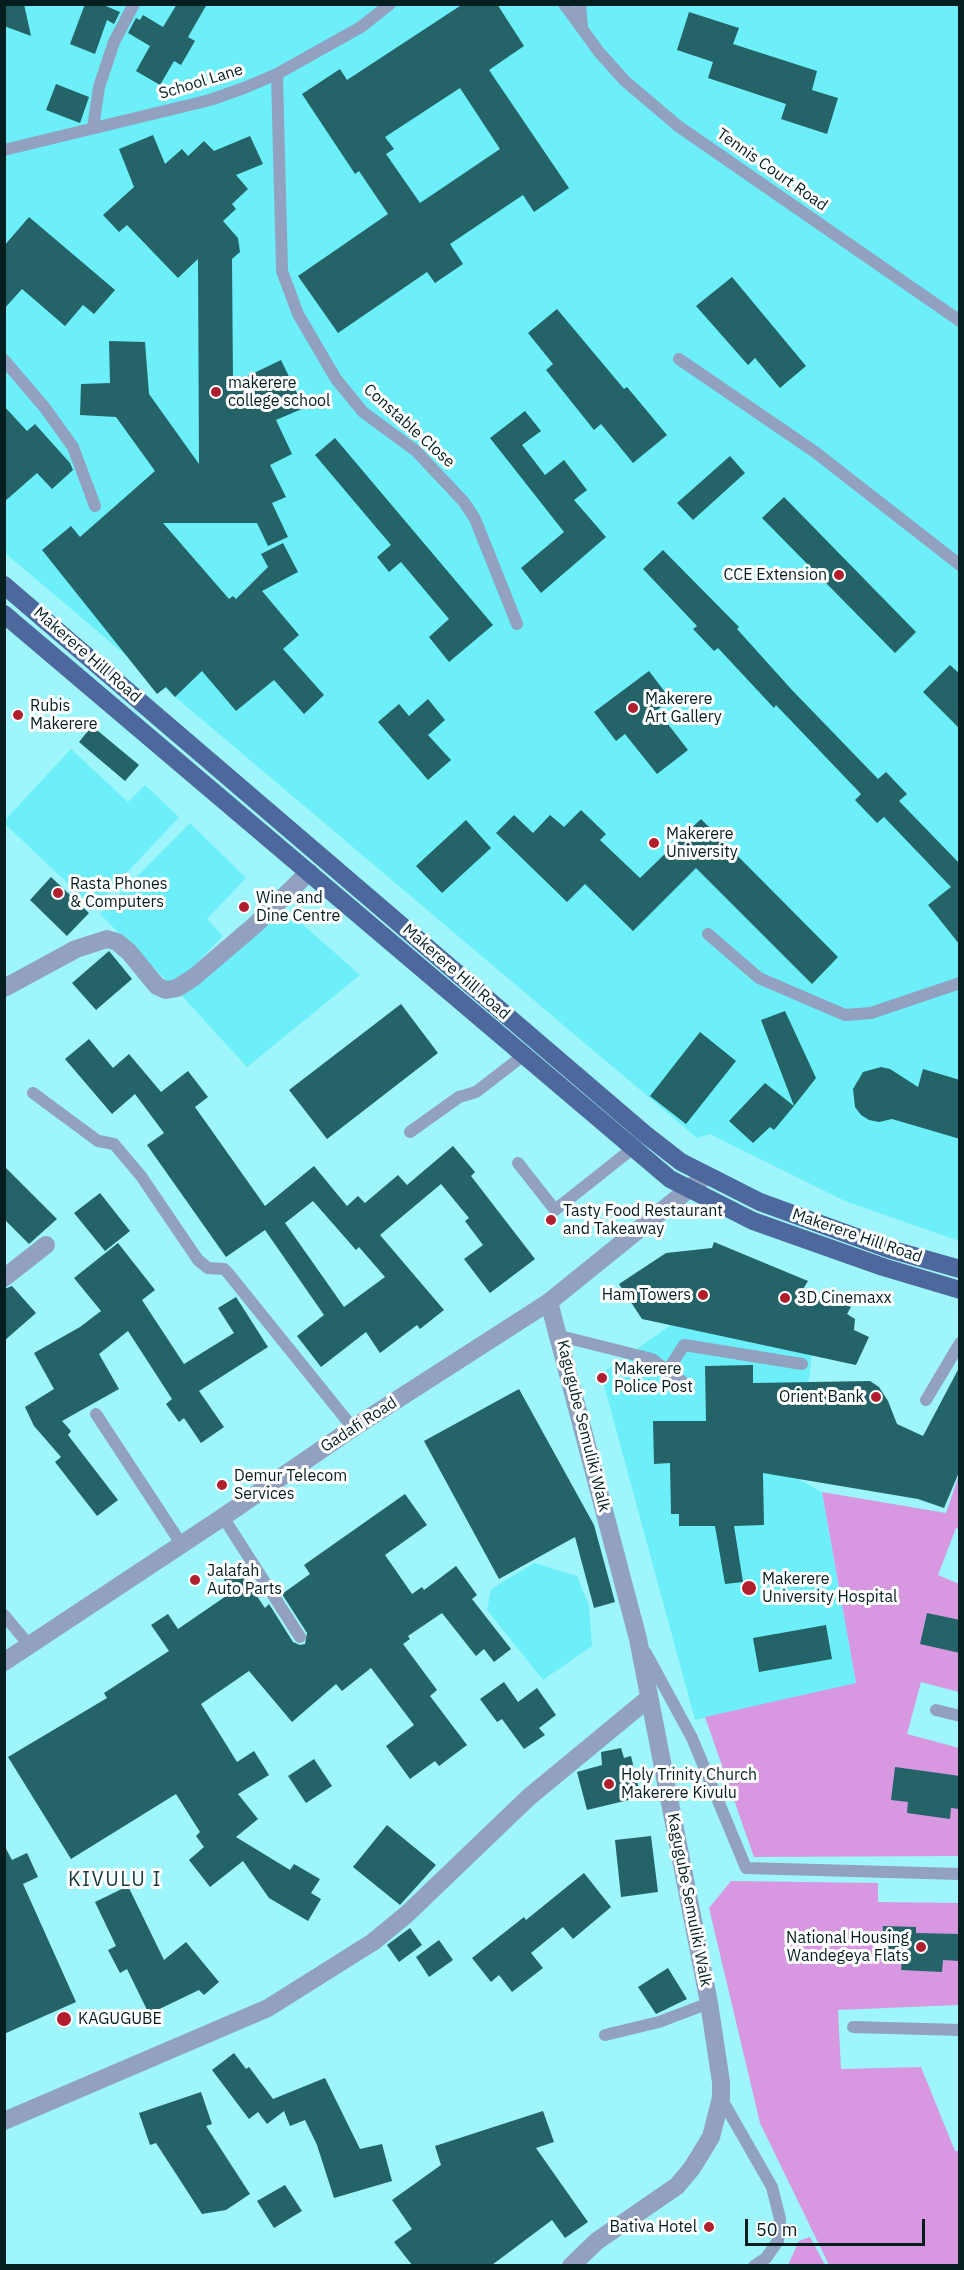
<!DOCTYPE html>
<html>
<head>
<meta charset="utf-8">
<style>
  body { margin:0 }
  #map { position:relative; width:964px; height:2270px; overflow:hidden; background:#9ef5fc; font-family:"IBM Plex Sans",sans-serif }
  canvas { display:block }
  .frame { position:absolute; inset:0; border:6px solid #051f21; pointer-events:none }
  .scale { position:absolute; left:745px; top:2219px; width:180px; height:27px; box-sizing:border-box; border:3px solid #051f21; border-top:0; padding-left:8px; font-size:18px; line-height:21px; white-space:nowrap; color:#051f21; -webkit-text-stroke:4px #fff; paint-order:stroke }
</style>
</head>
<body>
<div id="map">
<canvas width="964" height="2270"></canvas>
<div class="frame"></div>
<div class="scale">50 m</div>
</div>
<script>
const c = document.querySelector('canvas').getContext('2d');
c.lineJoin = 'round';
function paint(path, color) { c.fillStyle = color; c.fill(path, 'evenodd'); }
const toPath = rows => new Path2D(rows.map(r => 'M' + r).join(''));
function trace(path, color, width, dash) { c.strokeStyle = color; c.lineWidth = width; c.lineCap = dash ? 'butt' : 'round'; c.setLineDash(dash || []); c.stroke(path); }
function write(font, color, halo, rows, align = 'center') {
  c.font = font + ' "IBM Plex Sans",sans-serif'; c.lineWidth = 6; c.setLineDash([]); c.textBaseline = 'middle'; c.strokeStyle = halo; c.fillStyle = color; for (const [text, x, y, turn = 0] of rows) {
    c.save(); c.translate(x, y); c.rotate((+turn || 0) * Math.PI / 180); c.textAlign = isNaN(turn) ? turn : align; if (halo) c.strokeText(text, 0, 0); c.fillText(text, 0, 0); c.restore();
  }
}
const built = toPath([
  [5,5,959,5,959,1241,845,1201,710,1134,697,1138,5,553],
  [71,749,128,802,145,785,179,817,94,908,5,824,5,820],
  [190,823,246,878,207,919,223,936,173,987,100,914],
  [284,908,360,975,247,1067,182,996],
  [671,1325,812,1355,796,1478,822,1492,856,1684,695,1720,601,1374],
  [534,1563,577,1576,589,1605,592,1646,543,1680,487,1610,491,1589]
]);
const green = toPath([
  [959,1475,959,1529,956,1528,938,1575,959,1584,959,1692,921,1682,907,1734,959,1748,959,1856,754,1857,705,1717,856,1683,822,1492,946,1513],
  [731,1881,878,1883,878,1902,959,1903,959,2005,838,2010,841,2069,921,2067,955,2151,959,2151,959,2265,829,2265,760,2123,709,1908],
  [810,2237,825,2265,788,2265,799,2241]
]);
const building = toPath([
  [4,4,24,4,31,36,4,26],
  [85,4,101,4,120,12,114,24,107,20,95,54,70,44],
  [177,4,207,4,188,37,195,41,181,65,174,61,160,85,136,71,150,46,128,33,136,18,140,20,143,15,163,27],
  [463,4,497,4,524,46,489,70,569,188,534,212,523,195,450,244,463,264,435,283,427,272,338,333,298,276,388,214,359,171,355,174,302,94,340,69,347,80],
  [460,88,500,149,420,203,386,154,394,149,385,137],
  [689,12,739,28,733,44,817,71,812,90,838,98,827,134,781,119,786,104,708,78,713,62,677,50],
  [56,84,89,97,80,123,46,110],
  [153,135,165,164,182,149,188,156,204,141,214,151,250,136,263,164,236,175,248,189,232,204,236,209,223,221,238,238,240,252,232,259,233,383,281,360,304,408,276,420,292,454,270,465,286,497,272,503,288,537,268,546,257,523,163,523,229,599,233,596,236,599,268,567,261,554,283,543,298,572,262,591,299,635,283,649,324,695,304,714,274,680,236,711,202,671,175,697,166,687,157,694,42,550,71,526,80,537,155,471,116,417,80,415,81,384,110,383,109,341,145,342,149,394,199,464,198,259,178,278,127,225,119,232,103,215,134,187,119,149],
  [29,217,115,290,94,314,83,305,65,326,22,289,4,309,4,246],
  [732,277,806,366,780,388,755,358,748,365,696,306],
  [557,309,624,389,627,387,667,435,633,463,601,424,594,430,546,370,553,364,528,333],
  [4,406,27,431,35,424,70,463,73,470,52,489,37,473,4,502],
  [525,411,541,431,522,445,545,475,564,460,587,490,574,500,606,537,541,593,521,568,564,532,490,438],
  [335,438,493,625,449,662,429,637,449,619,401,562,389,572,377,557,391,545,315,455],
  [730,456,745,473,693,520,677,503],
  [784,497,916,632,895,653,762,518],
  [663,550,739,627,737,629,792,690,878,779,886,772,907,794,899,801,960,864,960,945,928,905,951,887,884,817,877,823,855,800,861,794,776,705,774,708,718,648,714,651,693,629,697,626,643,569],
  [950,665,960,674,960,729,923,692],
  [649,671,671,700,657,710,688,750,657,774,625,734,616,741,594,712],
  [428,699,445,720,428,735,451,760,428,780,378,722,399,704,409,716],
  [92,726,139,765,125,781,79,742],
  [581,810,606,834,600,840,640,878,701,819,838,957,812,984,696,868,633,931,585,884,567,902,496,833,514,815,533,833,550,815,564,827],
  [466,820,491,848,442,893,416,866],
  [51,877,89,913,67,936,30,900],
  [109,951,132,979,96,1010,72,983],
  [401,1004,438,1053,327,1139,289,1090],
  [785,1011,816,1078,794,1106,761,1020],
  [700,1032,736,1061,686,1124,650,1096],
  [89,1039,113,1068,129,1054,161,1092,188,1071,208,1097,195,1107,265,1206,314,1166,347,1206,358,1196,365,1203,398,1175,407,1185,453,1146,475,1172,471,1176,535,1259,490,1293,464,1259,483,1245,465,1221,469,1218,441,1184,380,1235,444,1310,420,1329,417,1325,380,1353,366,1332,321,1367,297,1336,324,1315,265,1230,226,1257,147,1145,164,1133,135,1094,112,1114,65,1059],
  [313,1201,356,1250,359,1247,385,1277,344,1307,285,1223],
  [881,1067,890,1069,918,1087,923,1069,960,1080,960,1139,892,1119,879,1122,869,1120,861,1115,855,1107,853,1089,863,1072],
  [765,1083,794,1106,774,1130,770,1127,753,1143,729,1121],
  [4,1166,57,1219,29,1244,4,1219],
  [100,1193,130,1231,105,1251,74,1213],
  [714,1242,808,1281,803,1289,851,1307,847,1314,855,1319,854,1330,869,1337,856,1365,642,1319,619,1284,666,1253,712,1248],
  [118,1243,155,1290,142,1300,184,1364,234,1333,218,1308,236,1297,268,1347,199,1391,224,1427,201,1443,184,1418,179,1422,166,1404,172,1399,128,1331,99,1354,119,1389,62,1421,71,1431,68,1435,118,1500,97,1516,55,1462,61,1457,34,1426,25,1407,54,1389,34,1353,80,1327,101,1311,74,1278],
  [12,1286,36,1313,4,1341,4,1289],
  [753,1365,753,1383,870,1381,879,1387,888,1401,897,1424,923,1436,960,1366,960,1470,944,1508,918,1499,763,1473,764,1525,734,1526,743,1582,725,1584,715,1526,679,1526,679,1514,671,1514,670,1463,654,1464,653,1421,706,1421,705,1366],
  [519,1389,594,1525,615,1602,594,1608,575,1537,499,1579,424,1441],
  [405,1494,427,1525,385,1555,412,1594,422,1587,424,1590,456,1566,477,1595,472,1599,511,1649,494,1662,484,1649,476,1656,442,1613,408,1636,410,1639,403,1644,437,1690,430,1696,467,1745,439,1766,435,1761,410,1779,386,1746,414,1725,371,1668,342,1691,336,1684,292,1722,249,1671,201,1704,237,1762,254,1751,269,1775,238,1794,258,1819,236,1837,290,1870,294,1864,320,1879,311,1893,321,1899,308,1921,269,1898,243,1861,210,1887,189,1860,204,1847,196,1836,200,1832,176,1794,71,1859,8,1757,107,1698,104,1693,169,1651,151,1625,168,1614,178,1629,232,1592,221,1575,236,1565,265,1608,269,1604,293,1642,300,1645,305,1644,307,1633,282,1594,310,1574,304,1565],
  [927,1613,960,1620,960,1653,920,1644],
  [826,1625,832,1659,759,1672,753,1638],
  [504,1682,518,1702,537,1688,556,1715,539,1728,545,1735,524,1749,502,1719,497,1722,480,1699],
  [621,1748,624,1758,631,1756,641,1797,587,1810,577,1772,602,1765,601,1752],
  [314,1759,332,1786,306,1803,288,1776],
  [895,1767,960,1776,960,1809,951,1808,950,1819,907,1813,908,1802,891,1800],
  [387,1825,436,1865,400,1905,353,1867],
  [651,1836,658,1892,621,1897,615,1840],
  [4,1845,12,1860,27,1853,38,1877,23,1884,76,2002,4,2034],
  [584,1873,611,1907,573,1939,563,1927,531,1953,543,1968,512,1992,499,1975,491,1982,472,1958,524,1917,526,1920],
  [128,1886,164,1960,186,1942,219,1982,204,1995,199,1990,149,2014,127,1969,120,1973,108,1950,116,1946,95,1902],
  [883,1926,916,1927,916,1933,960,1934,960,1961,943,1960,942,1972,901,1970,902,1961,881,1960],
  [410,1928,422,1945,399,1962,387,1945],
  [439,1940,453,1960,429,1977,416,1957],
  [668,1968,687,1999,656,2014,638,1987],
  [234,2053,246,2069,249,2067,273,2099,325,2078,360,2149,382,2144,392,2181,334,2198,317,2145,305,2120,290,2126,284,2111,267,2124,258,2112,249,2119,212,2070],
  [201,2092,212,2124,206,2126,250,2194,226,2210,202,2214,156,2143,150,2145,139,2113],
  [543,2111,554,2142,536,2148,588,2222,565,2238,552,2220,492,2265,412,2265,394,2242,412,2229,392,2200,441,2165,435,2146],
  [285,2185,302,2211,274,2228,257,2201]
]);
const service = toPath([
  [564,4,599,52,625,81,678,126,960,321],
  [580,4,582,27],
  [277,74,282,271,298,314,336,379,363,412,416,451,464,502,475,519,517,624],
  [93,128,99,87,114,42,134,4],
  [4,150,210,100,244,88,277,74,361,27,390,4],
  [679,359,815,452,960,565],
  [4,360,45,408,73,447,95,506],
  [708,934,759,978,845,1015,871,1013,960,983],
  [33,1093,98,1141,114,1144,141,1176,198,1260,208,1268,224,1269,228,1273,353,1428],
  [410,1132,459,1097,476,1092,524,1055],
  [518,1163,555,1210,632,1149],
  [560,1336,652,1359,687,1385],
  [668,1370,684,1345,802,1364],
  [926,1400,960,1343],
  [96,1414,182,1545],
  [223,1517,300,1637],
  [4,1615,29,1645],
  [646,1653,692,1738,746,1868,960,1874],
  [936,1710,960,1716],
  [853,2027,960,2030],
  [605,2035,659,2022,709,2003],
  [721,2098,772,2187,780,2219,778,2241,766,2258,754,2266]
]);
const minor = toPath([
  [4,988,76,949,107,939,117,942,129,952,157,986,166,990,177,988,193,978,255,925,309,872],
  [4,1278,46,1245],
  [549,1302,638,1639,709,2003,721,2082,721,2098,711,2137,692,2168,677,2186,597,2241,571,2266],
  [4,2121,268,2008,373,1942,407,1914,529,1797,649,1698]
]);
const tertiary = toPath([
  [4,1662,223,1517,353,1428,549,1302,705,1176]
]);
const primary = toPath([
  [4,585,645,1134,681,1162,760,1202,889,1249,960,1269],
  [4,614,670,1179,753,1221,883,1267,960,1290]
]);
const markers = [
  [216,392,6,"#b11f2f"],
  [839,575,6,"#b11f2f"],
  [633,708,6,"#b11f2f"],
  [18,715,6,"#b11f2f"],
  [654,843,6,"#b11f2f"],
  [58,893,6,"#b11f2f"],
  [244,907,6,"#b11f2f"],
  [551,1220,6,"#b11f2f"],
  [703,1295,6,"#b11f2f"],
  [785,1298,6,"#b11f2f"],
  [602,1378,6,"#b11f2f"],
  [876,1397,6,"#b11f2f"],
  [222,1485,6,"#b11f2f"],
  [195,1580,6,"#b11f2f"],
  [749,1588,8,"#b11f2f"],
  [609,1784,6,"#b11f2f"],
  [921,1947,6,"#b11f2f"],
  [64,2019,8,"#b11f2f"],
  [709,2227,6,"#b11f2f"]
];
const streetNames = [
  ["School Lane",201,82,-17],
  ["Tennis Court Road",772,170,35],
  ["Constable Close",409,426,42],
  ["Makerere Hill Road",87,655,41],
  ["Makerere Hill Road",456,972,41],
  ["Makerere Hill Road",857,1236,19],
  ["Gadafi Road",359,1425,-33],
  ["Kagugube Semuliki Walk",583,1426,76],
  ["Kagugube Semuliki Walk",689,1900,79]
];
const poiNames = [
  ["makerere",228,383],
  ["college school",228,401],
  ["CCE Extension",827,575,"right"],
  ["Makerere",645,699],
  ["Art Gallery",645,717],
  ["Rubis",30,706],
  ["Makerere",30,724],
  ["Makerere",666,834],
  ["University",666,852],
  ["Rasta Phones",70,884],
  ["& Computers",70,902],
  ["Wine and",256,898],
  ["Dine Centre",256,916],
  ["Tasty Food Restaurant",563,1211],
  ["and Takeaway",563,1229],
  ["Ham Towers",691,1295,"right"],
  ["3D Cinemaxx",797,1298],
  ["Makerere",614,1369],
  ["Police Post",614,1387],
  ["Orient Bank",864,1397,"right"],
  ["Demur Telecom",234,1476],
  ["Services",234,1494],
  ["Jalafah",207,1571],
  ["Auto Parts",207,1589],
  ["Makerere",762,1579],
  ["University Hospital",762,1597],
  ["Holy Trinity Church",621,1775],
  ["Makerere Kivulu",621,1793],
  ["National Housing",909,1938,"right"],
  ["Wandegeya Flats",909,1956,"right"],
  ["KAGUGUBE",78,2019],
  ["Bativa Hotel",697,2227,"right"]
];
const quarterNames = [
  ["KIVULU I",115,1880]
];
paint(built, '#6deff9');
paint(green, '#d798e1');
paint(building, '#246367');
trace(service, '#91a1bf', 12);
trace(minor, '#91a1bf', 18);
trace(tertiary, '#91a1bf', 18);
trace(primary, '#4c689c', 18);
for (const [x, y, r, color] of markers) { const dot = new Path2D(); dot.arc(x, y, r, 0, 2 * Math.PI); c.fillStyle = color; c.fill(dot); trace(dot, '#fff', 2); }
write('16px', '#051f21', '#fff', streetNames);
write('16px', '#051f21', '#fff', poiNames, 'left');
c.letterSpacing = '1.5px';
write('20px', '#193d40', '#fff', quarterNames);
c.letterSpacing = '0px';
</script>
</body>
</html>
